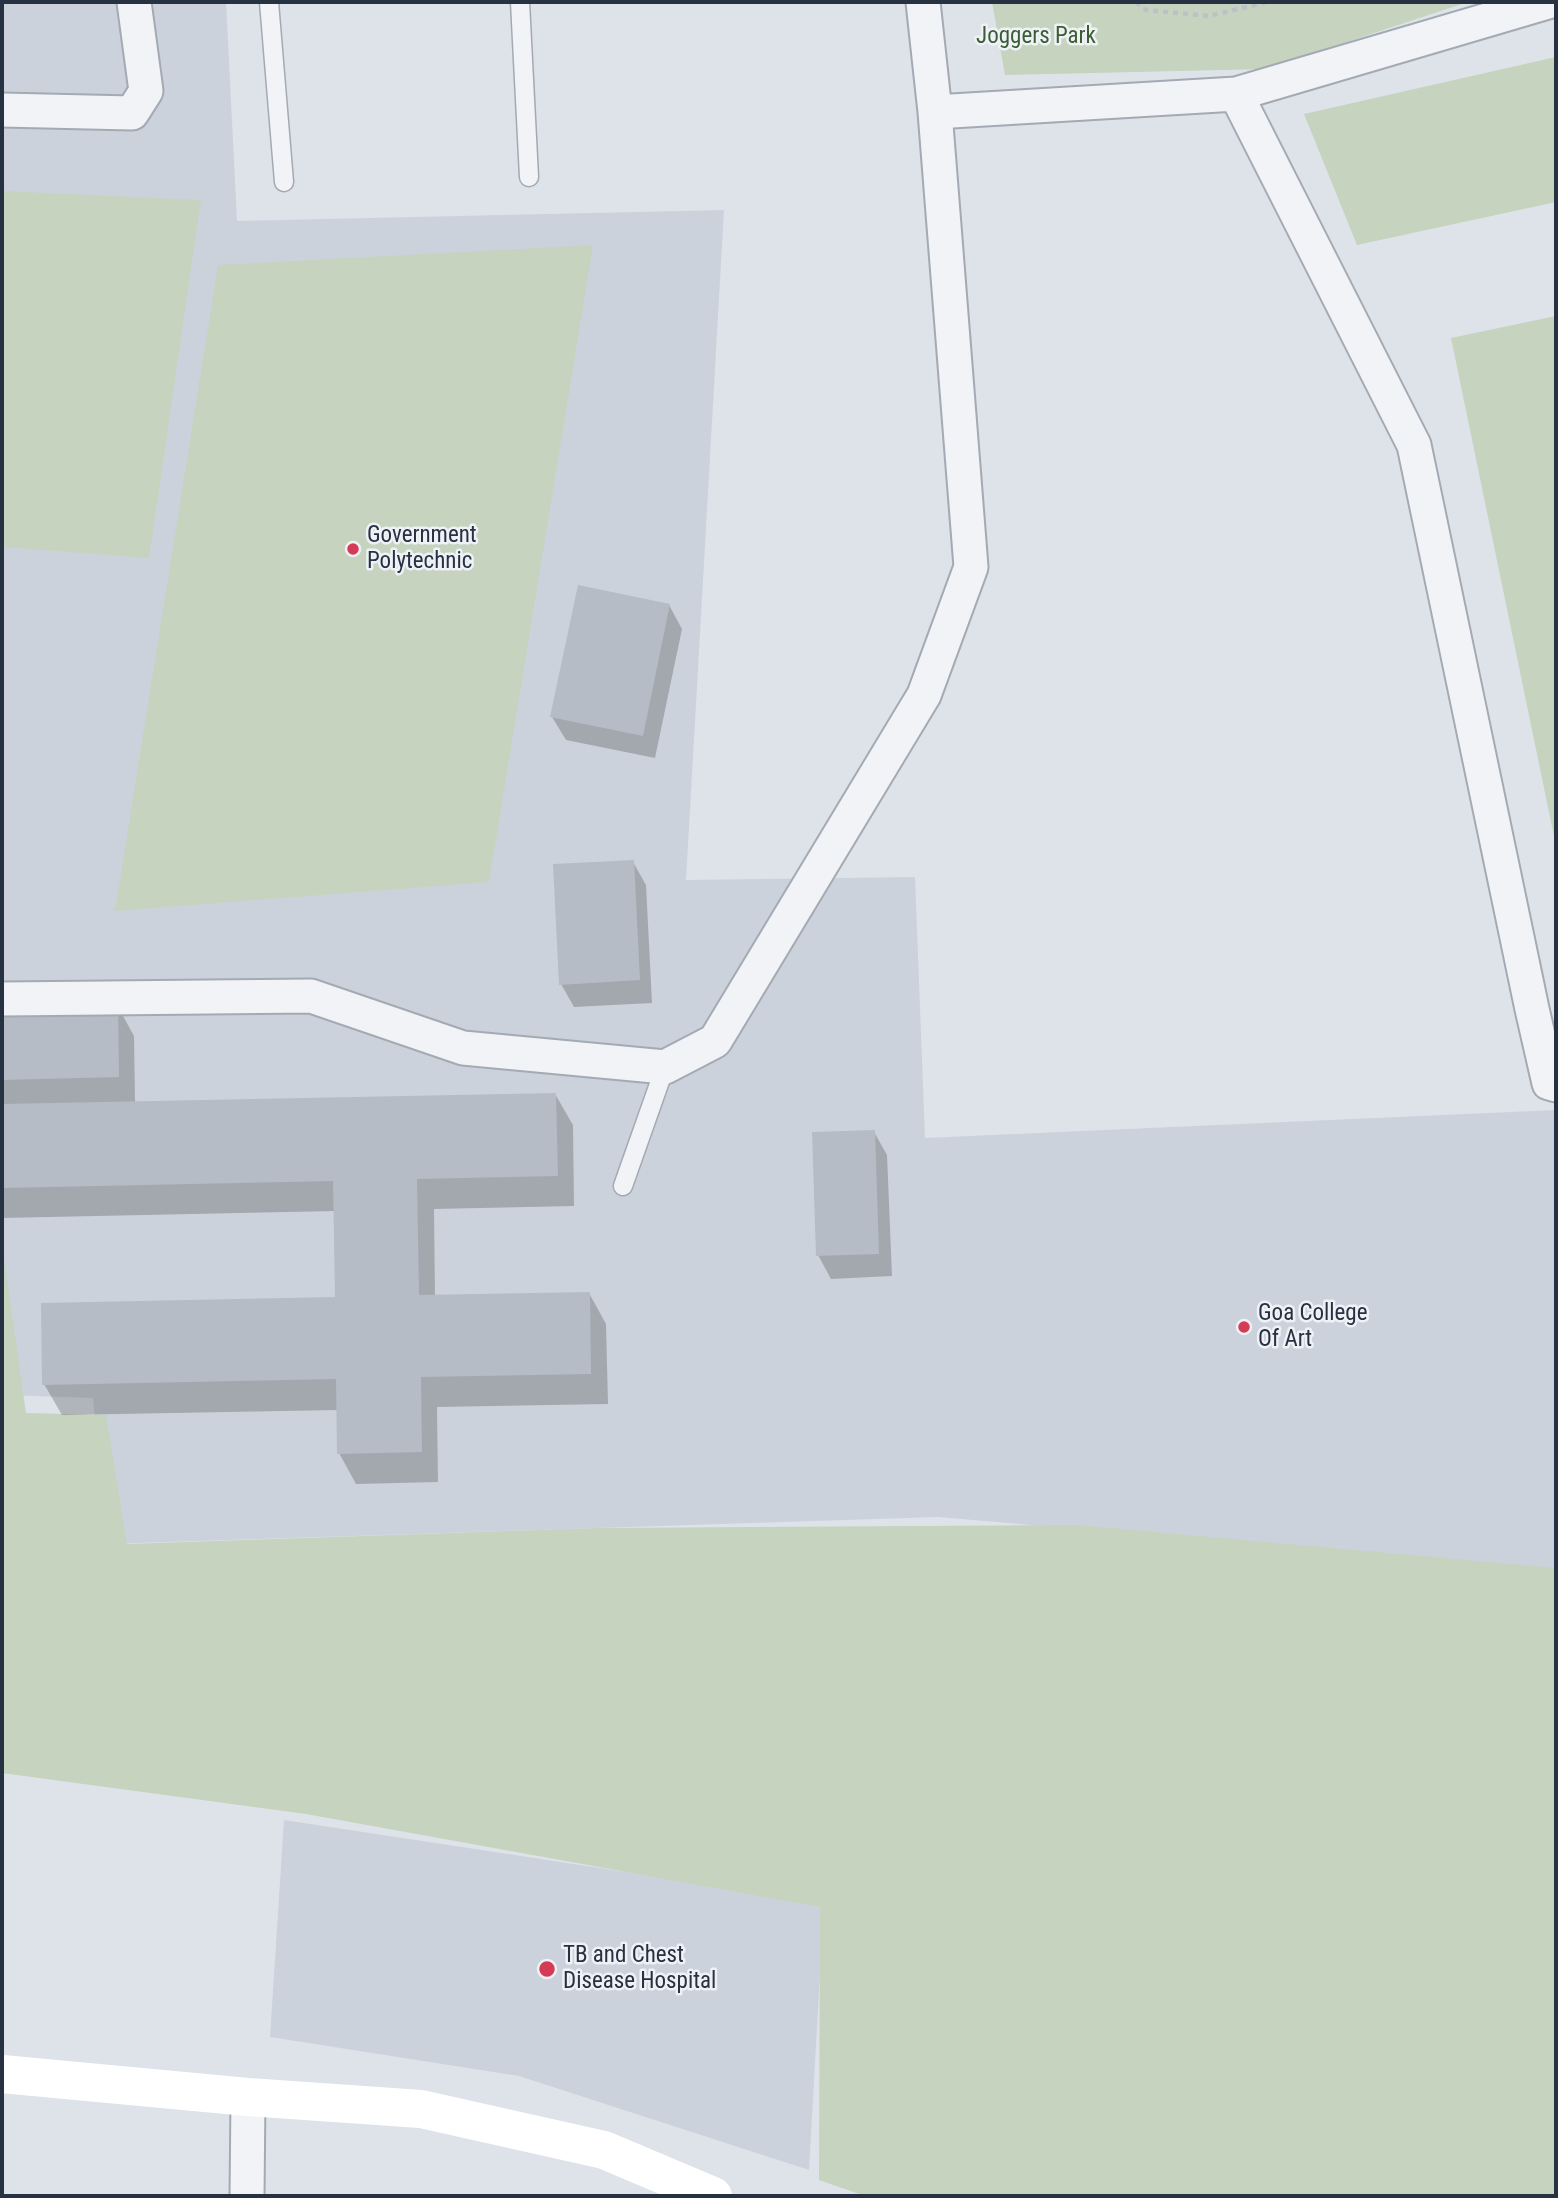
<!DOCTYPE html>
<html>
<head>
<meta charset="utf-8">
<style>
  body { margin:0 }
  #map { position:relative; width:1558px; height:2198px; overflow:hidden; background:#dee3e9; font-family:"Roboto Condensed",sans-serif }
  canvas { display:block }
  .frame { position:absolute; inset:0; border:4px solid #263141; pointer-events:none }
</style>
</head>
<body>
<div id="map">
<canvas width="1558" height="2198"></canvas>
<div class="frame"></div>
</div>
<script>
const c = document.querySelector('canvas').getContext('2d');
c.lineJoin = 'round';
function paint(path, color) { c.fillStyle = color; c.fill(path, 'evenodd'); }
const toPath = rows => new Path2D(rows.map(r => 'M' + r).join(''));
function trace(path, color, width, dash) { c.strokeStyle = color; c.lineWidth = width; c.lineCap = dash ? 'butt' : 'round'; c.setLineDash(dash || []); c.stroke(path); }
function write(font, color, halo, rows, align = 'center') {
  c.font = font + ' "Roboto Condensed",sans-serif'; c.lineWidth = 5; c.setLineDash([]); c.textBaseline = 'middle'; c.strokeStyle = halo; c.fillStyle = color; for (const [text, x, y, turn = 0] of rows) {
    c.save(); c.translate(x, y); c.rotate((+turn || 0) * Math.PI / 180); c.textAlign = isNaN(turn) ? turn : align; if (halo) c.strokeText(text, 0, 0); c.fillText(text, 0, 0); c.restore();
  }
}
const built = toPath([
  [2,2,226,2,237,221,724,210,686,880,915,877,925,1138,1556,1110,1556,1570,938,1517,106,1544,93,1398,2,1395],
  [284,1820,824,1902,809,2170,519,2076,270,2037]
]);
const green = toPath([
  [992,2,1468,2,1265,69,1005,75],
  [1556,57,1556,202,1357,245,1304,114],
  [2,191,201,200,149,558,2,547],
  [593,245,489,882,115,911,218,265],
  [1556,316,1556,846,1451,338],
  [2,1244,26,1413,106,1415,127,1544,598,1528,1077,1525,1556,1568,1556,2196,865,2196,819,2180,820,1907,306,1814,2,1773]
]);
const shadow = toPath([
  [669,605,682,629,655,758,566,740,552,717],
  [633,862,646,885,652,1003,574,1007,561,984],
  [117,1005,134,1036,135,1103,555,1094,573,1125,574,1206,434,1209,435,1296,589,1293,606,1324,608,1404,437,1407,438,1482,356,1484,339,1453,338,1410,62,1415,44,1384,337,1298,335,1211,2,1218,2,1008],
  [874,1132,887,1155,892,1276,831,1279,818,1255]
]);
const building = toPath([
  [578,585,670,604,643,736,550,717],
  [634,860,640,980,559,985,553,864],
  [118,1004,119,1077,2,1080,2,1006],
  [556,1093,558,1176,417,1179,419,1295,590,1292,591,1374,421,1377,422,1452,337,1454,336,1379,42,1385,41,1303,335,1297,333,1181,2,1188,2,1104],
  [875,1130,879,1254,816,1256,812,1132]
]);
const path = toPath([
  [1136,2,1146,10,1209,16,1267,2]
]);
const service = toPath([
  [269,2,284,182],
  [520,2,529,177],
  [623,1186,665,1067]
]);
const minor = toPath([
  [1236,94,1414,445,1532,1009,1549,1083,1556,1085],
  [2,110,132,113,146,91,134,2],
  [935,112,1236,94,1548,2],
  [2,999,311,996,463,1048,665,1067,715,1041,924,695,971,567,935,112,923,2],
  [247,2196,248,2097]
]);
const secondary = toPath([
  [2,2074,248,2097,421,2109,604,2150,713,2196]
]);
const markers = [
  [353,549,7,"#d63b56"],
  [1244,1327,7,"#d63b56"],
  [547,1969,9,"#d63b56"]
];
const parkNames = [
  ["Joggers Park",1036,37]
];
const poiNames = [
  ["Government",367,536],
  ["Polytechnic",367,562],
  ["Goa College",1258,1314],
  ["Of Art",1258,1340],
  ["TB and Chest",563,1956],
  ["Disease Hospital",563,1982]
];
paint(built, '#ccd2db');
paint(green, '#c5d3bf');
paint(shadow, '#0003');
paint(building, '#b5bcc6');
trace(service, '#a3aab3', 21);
trace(minor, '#a3aab3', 37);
trace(path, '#bcc1c8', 4.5, [5, 5]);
trace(service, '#f1f3f7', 18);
trace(minor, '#f1f3f7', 33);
trace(secondary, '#fff', 38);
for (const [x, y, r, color] of markers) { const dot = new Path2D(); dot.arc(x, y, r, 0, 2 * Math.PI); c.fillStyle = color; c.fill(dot); trace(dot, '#eef2f6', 2.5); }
write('23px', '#3c5d33', '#eef2f6', parkNames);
write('23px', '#263141', '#eef2f6', poiNames, 'left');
</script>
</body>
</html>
